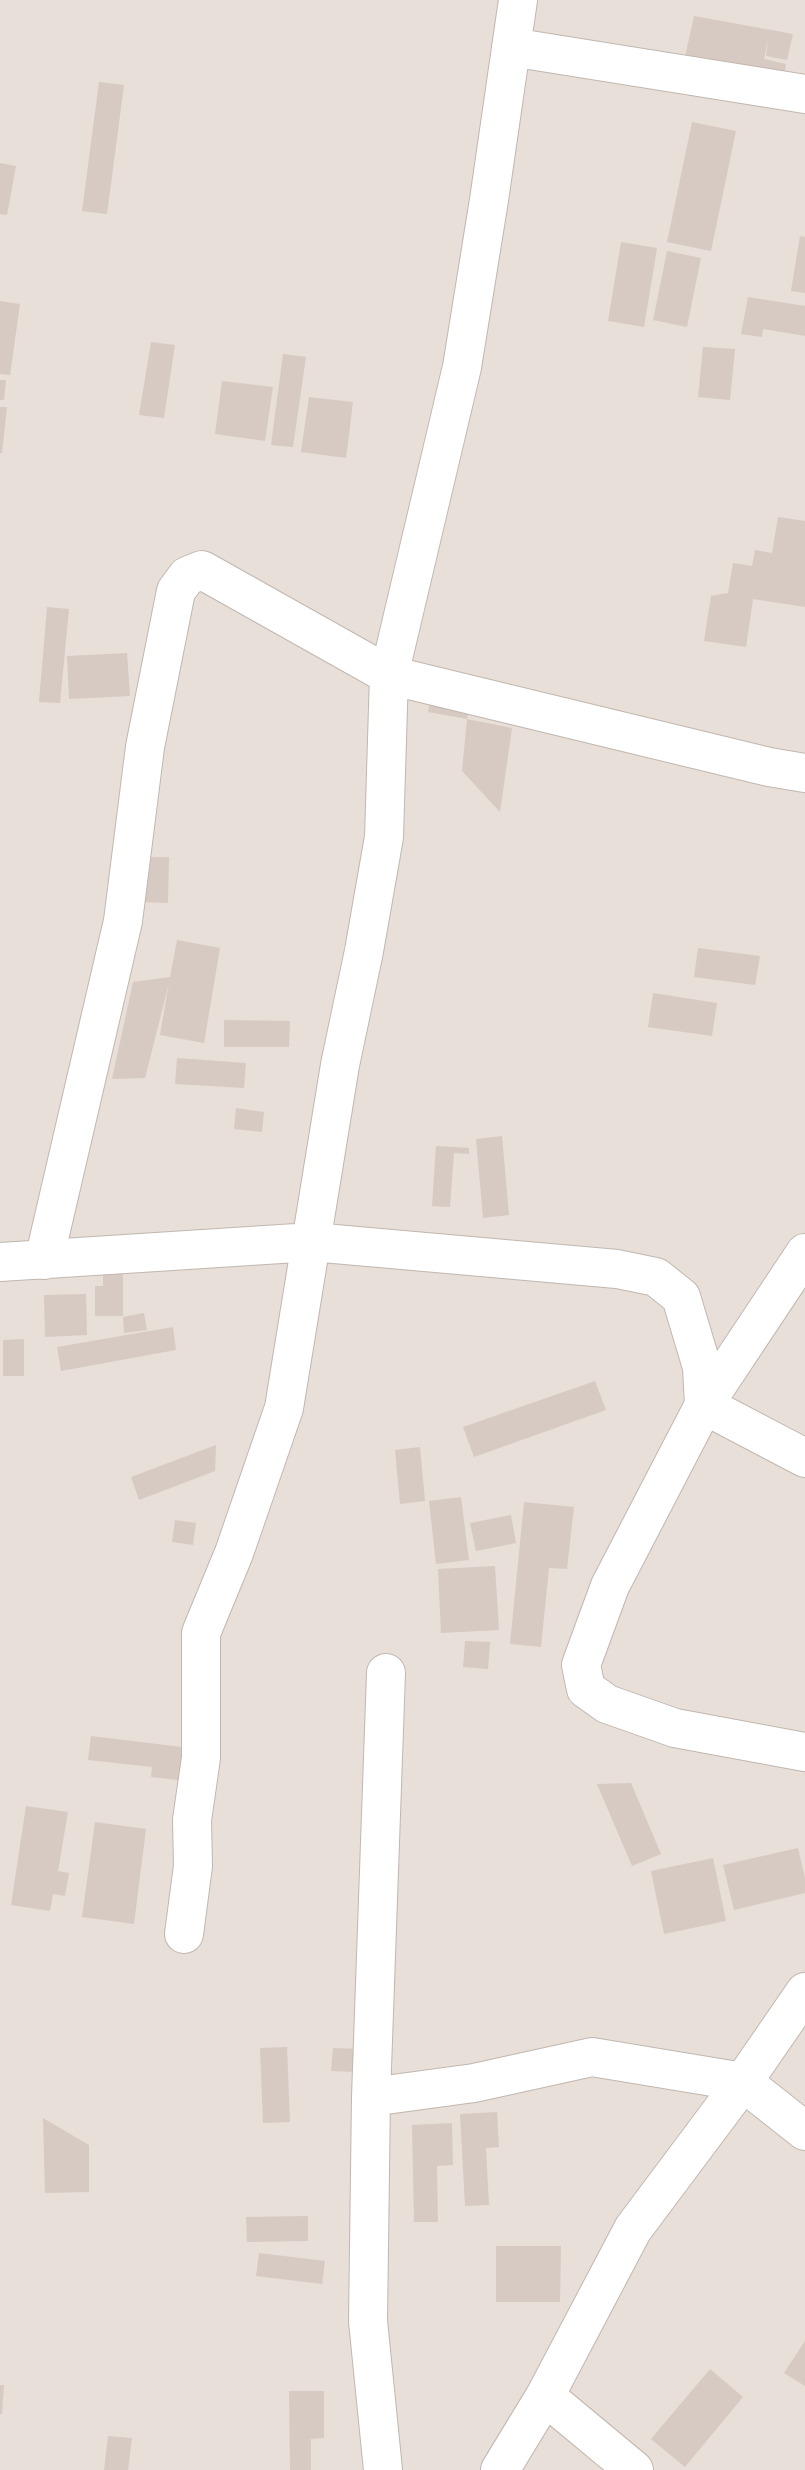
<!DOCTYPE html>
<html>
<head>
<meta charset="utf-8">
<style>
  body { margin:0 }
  canvas { display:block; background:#f3eee9 }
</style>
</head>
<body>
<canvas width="805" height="2470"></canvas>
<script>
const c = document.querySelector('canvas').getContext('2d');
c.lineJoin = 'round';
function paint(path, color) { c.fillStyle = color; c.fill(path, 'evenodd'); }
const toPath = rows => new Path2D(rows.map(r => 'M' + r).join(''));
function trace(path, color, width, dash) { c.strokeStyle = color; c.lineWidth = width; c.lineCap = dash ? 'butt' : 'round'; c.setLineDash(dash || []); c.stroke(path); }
const residential = toPath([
  [0,0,805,0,805,2470,0,2470]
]);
const building = toPath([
  [694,16,793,34,787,60,766,56,768,39,764,59,786,64,782,86,683,66],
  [99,82,124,85,107,214,82,211],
  [692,122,736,131,711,251,667,242],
  [0,163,16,166,7,215,0,214],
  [800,236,805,237,805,293,791,291],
  [621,242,657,248,644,327,608,321],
  [667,251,701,258,687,327,653,320],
  [748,297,805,306,805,336,763,329,762,337,741,334],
  [0,301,20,304,10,375,0,374],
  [151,342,175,345,164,418,139,415],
  [703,347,735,349,730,400,698,397],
  [283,354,306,357,293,447,271,445],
  [0,380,6,380,4,400,0,400],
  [222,381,273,387,265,441,215,434],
  [309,397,353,402,346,458,301,452],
  [0,407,7,407,2,453,0,453],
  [778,517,805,521,805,607,753,599,746,647,704,641,711,596,728,593,733,563,752,566,755,550,772,553],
  [47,607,69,609,60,703,39,702],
  [127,653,130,696,69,699,67,656],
  [432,690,471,697,467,719,428,712],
  [467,719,512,728,500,812,462,771],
  [143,857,169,857,168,903,142,902],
  [177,940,220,948,204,1043,160,1035,169,983,145,1078,112,1079,133,982,170,977],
  [698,948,760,956,755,985,694,977],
  [653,993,717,1003,712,1036,648,1027],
  [224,1020,290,1021,289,1047,224,1047],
  [177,1058,246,1063,244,1088,175,1084],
  [236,1108,264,1112,262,1132,234,1129],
  [502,1136,509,1215,483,1218,476,1139],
  [436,1146,469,1148,469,1154,454,1153,450,1207,432,1206],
  [103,1268,123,1268,123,1316,95,1316,95,1286,103,1286],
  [86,1294,87,1335,45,1337,44,1295],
  [144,1313,147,1330,124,1333,123,1317],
  [173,1327,176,1350,61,1371,57,1347],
  [24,1339,24,1376,3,1376,3,1340],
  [595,1381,606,1410,474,1457,463,1427],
  [216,1445,215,1471,139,1500,131,1477],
  [420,1447,425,1501,400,1504,395,1450],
  [461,1497,469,1560,436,1564,429,1501],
  [524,1502,574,1507,567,1569,549,1568,541,1647,510,1644],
  [511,1515,516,1543,476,1551,470,1523],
  [175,1520,196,1523,193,1545,172,1542],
  [495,1566,499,1630,441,1633,438,1569],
  [465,1641,490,1642,488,1669,463,1667],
  [91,1736,190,1748,187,1781,151,1777,152,1767,88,1760],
  [631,1783,661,1854,632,1866,597,1784],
  [26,1806,68,1812,58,1871,69,1873,65,1896,53,1894,50,1911,11,1905],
  [95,1822,146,1829,134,1924,82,1917],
  [798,1848,805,1878,805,1893,734,1910,723,1865],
  [713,1858,726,1921,664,1934,651,1871],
  [287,2047,290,2122,263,2123,260,2048],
  [333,2048,359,2049,357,2072,331,2071],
  [497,2112,499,2147,486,2148,489,2205,465,2206,460,2114],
  [43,2118,89,2145,89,2192,45,2193],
  [452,2123,453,2165,437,2166,438,2222,414,2222,412,2125],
  [308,2216,308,2241,247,2242,246,2217],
  [496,2246,561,2246,560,2302,496,2302],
  [259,2253,325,2261,322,2284,256,2276],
  [805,2341,805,2386,784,2373],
  [710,2369,743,2397,685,2467,651,2439],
  [0,2385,4,2385,2,2414,0,2414],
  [289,2391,324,2391,324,2438,311,2439,311,2470,290,2470],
  [108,2436,132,2438,128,2470,104,2470]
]);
const street = toPath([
  [511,47,805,94],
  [805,1253,704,1405,610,1586,581,1665,586,1689,607,1704,675,1728,805,1752],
  [44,1260,123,921,145,747,176,591,187,576,202,570,389,675,769,767,805,773],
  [0,1262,312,1242,617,1269,656,1277,681,1297,702,1367,704,1405],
  [704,1405,805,1458],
  [184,1934,193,1866,192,1820,201,1758,201,1633,234,1553,284,1408,340,1065,364,951,384,837,389,675,462,367,489,200,518,0],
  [371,2097,474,2083,592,2057,743,2082,805,2131],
  [545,2396,634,2470],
  [383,2470,368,2321,371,2097,386,1673],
  [500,2470,545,2396,633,2229,743,2082,805,1992]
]);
paint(residential, '#e7dfd8');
paint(building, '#d7cac2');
trace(street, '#c1b7af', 40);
trace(street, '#fff', 38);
</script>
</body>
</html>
